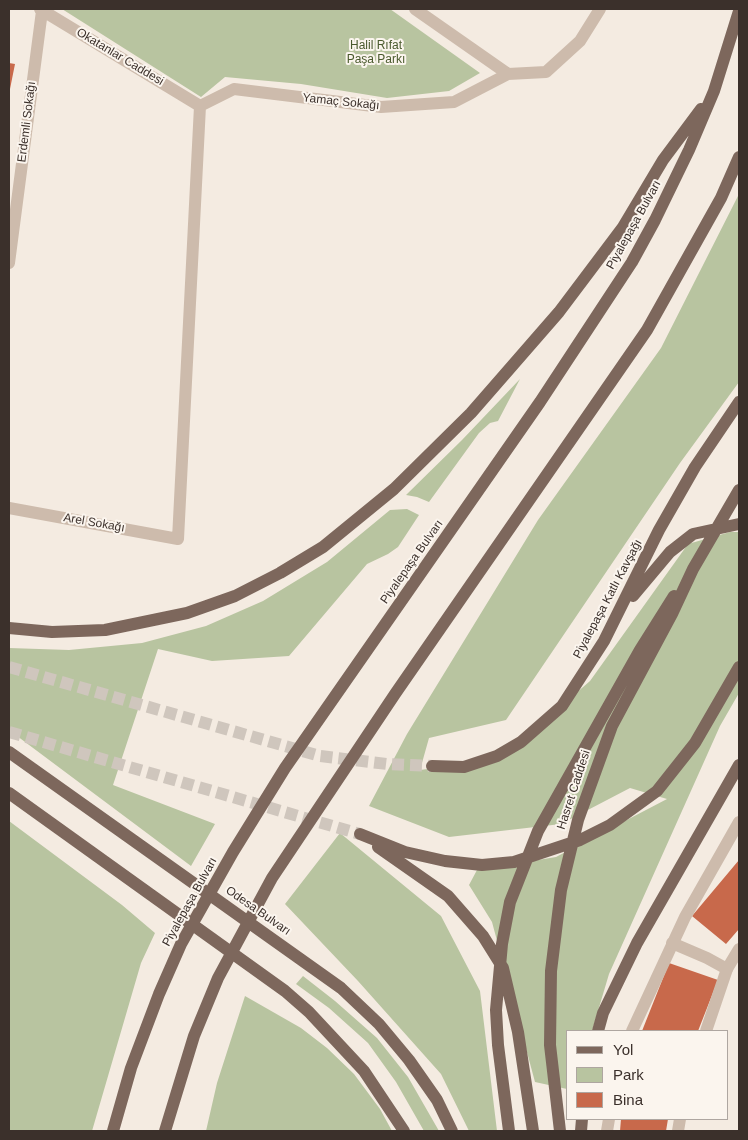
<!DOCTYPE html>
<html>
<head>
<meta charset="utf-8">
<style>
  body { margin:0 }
  #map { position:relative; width:748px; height:1140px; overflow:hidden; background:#f4ebe1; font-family:Arial,sans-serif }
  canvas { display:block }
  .frame { position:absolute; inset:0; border:10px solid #3b302b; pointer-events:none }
  .legend { position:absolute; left:566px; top:1030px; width:162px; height:90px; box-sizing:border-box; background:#fbf5ee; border:1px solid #aea6a0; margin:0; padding:6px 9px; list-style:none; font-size:15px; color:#3b302b }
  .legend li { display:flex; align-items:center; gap:10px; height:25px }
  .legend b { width:25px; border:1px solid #aea6a0 }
</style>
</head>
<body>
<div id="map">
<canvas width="748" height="1140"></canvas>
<div class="frame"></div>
<ul class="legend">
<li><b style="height:6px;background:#7d675c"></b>Yol</li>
<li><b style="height:14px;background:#b8c4a0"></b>Park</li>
<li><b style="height:14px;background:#c8694b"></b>Bina</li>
</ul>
</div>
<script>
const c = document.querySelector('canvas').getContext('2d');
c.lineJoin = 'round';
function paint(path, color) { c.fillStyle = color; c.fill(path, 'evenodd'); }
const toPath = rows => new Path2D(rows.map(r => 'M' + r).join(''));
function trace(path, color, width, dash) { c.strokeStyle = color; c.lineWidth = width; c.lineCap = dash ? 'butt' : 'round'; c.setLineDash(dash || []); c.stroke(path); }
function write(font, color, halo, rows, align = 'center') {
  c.font = font + ' Arial,sans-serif'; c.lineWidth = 4; c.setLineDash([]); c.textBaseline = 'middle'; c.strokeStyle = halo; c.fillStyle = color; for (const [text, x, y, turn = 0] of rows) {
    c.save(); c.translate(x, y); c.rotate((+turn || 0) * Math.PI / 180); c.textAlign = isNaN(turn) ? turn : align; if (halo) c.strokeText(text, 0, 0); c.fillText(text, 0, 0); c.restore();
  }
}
const green = toPath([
  [62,9,390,9,480,73,449,91,387,98,301,84,225,77,201,97],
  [739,194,739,382,680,463,506,720,429,738,420,770,499,760,590,681,688,544,730,532,739,532,739,693,720,726,609,974,592,1031,567,1031,567,1089,535,1082,492,922,469,885,477,870,556,857,667,799,630,788,561,824,449,837,369,806,407,734,538,520,661,348],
  [520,379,498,421,490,423,479,433,429,502,417,497,406,495,462,440],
  [407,509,419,515,398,547,388,554,367,564,289,656,212,661,158,649,113,785,215,824,191,866,9,730,9,648,69,650,142,643,206,626,263,601,327,562,390,510],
  [9,821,122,905,155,933,141,963,92,1131,9,1131],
  [340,833,441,916,480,991,497,1131,469,1131,441,1074,358,981,285,904],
  [303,976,335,1001,377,1038,408,1077,439,1131,424,1131,396,1082,368,1043,329,1008,296,984],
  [245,996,301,1028,327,1048,354,1074,380,1109,392,1131,206,1131,217,1083]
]);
const building = toPath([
  [9,63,15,64,10,89,9,88],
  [739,860,739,929,726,944,692,916],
  [669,963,718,980,698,1031,642,1031],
  [621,1119,668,1119,666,1131,620,1131]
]);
const primaryTunnel = toPath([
  [9,667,320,756,387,764,432,766],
  [9,732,360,834]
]);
const minor = toPath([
  [40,9,200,106],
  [415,9,508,74,546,72,580,41,600,9],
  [200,106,234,89,381,107,454,102,508,74],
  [9,263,42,11],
  [9,508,178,539,200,106],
  [632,1031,685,917,739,822],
  [706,1031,727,969],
  [607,1131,609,1119],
  [678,1131,680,1119]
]);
const tertiary = toPath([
  [672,943,707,958,727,969,739,949]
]);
const primary = toPath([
  [633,596,670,552,693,534,739,524],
  [9,628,52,632,105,630,187,613,235,596,280,573,323,547,394,489,471,413,512,366,559,312,623,227,663,160,701,109],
  [9,752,341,988,379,1024,409,1060,437,1100,452,1131],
  [432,766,464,767,497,756,521,742,562,706,604,641,659,530,695,467,739,402],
  [9,793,285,991,309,1012,364,1071,404,1131],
  [360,834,405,852,445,861,482,865,514,862,580,840,610,825,657,791,695,743,739,667],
  [378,847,448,896,483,936,503,968,518,1032,533,1131],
  [598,1031,603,1013,637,943,739,765],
  [113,1131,131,1068,159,994,181,944,233,852,285,768,540,402,632,262,655,220,689,150,714,91,739,11],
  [165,1131,194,1036,218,978,272,878,395,694,647,330,721,198,739,157],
  [509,1131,498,1045,496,1010,502,944,510,902,538,831,640,650,674,596],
  [560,1131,550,1045,551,971,561,890,578,820,612,726,672,614,693,569,739,490],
  [581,1131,582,1119]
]);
const parkNames = [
  ["Halil Rıfat",376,46],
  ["Paşa Parkı",376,60]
];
const streetNames = [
  ["Okatanlar Caddesi",120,57,31],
  ["Yamaç Sokağı",341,102,6],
  ["Erdemli Sokağı",27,122,-83],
  ["Piyalepaşa Bulvarı",634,225,-61],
  ["Arel Sokağı",94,523,10],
  ["Piyalepaşa Bulvarı",412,562,-55],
  ["Piyalepaşa Katlı Kavşağı",608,599,-62],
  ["Hasret Caddesi",574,790,-72],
  ["Piyalepaşa Bulvarı",190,902,-61],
  ["Odesa Bulvarı",258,911,35]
];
paint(green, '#b8c4a0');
paint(building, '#c8694b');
trace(primaryTunnel, '#cfc6bd', 12, [12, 6]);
trace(minor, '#cdbbac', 12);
trace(tertiary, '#cdbbac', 12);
trace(primary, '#7d675c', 12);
write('12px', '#4a5a2e', '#fbf5ee', parkNames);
write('12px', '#3b302b', '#fbf5ee', streetNames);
</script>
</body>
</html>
